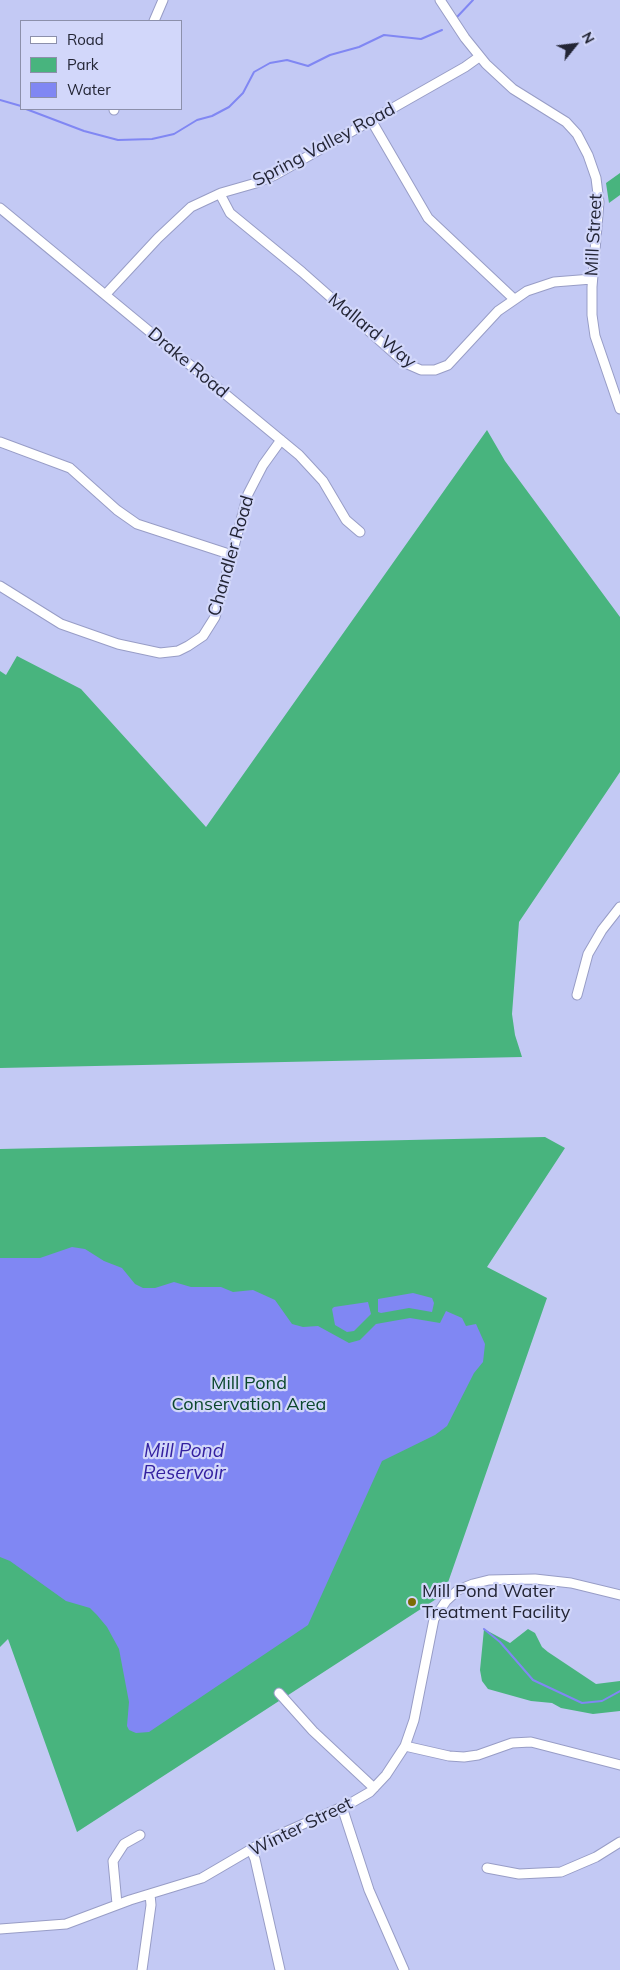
<!DOCTYPE html>
<html>
<head>
<meta charset="utf-8">
<style>
  body { margin:0 }
  #map { position:relative; width:620px; height:1970px; overflow:hidden; background:#c3c9f4; font-family:Mulish,sans-serif }
  canvas { display:block }
  .legend { position:absolute; left:20px; top:20px; width:162px; height:90px; box-sizing:border-box; background:#d2d7fa; border:1px solid #8c90ab; margin:0; padding:6px 9px; list-style:none; font-size:15px; color:#232535 }
  .legend li { display:flex; align-items:center; gap:10px; height:25px }
  .legend b { width:25px; border:1px solid #8c90ab }
  .north { position:absolute; left:550px; top:20px; width:50px; height:50px; -webkit-text-stroke:4px #d2d7fa; paint-order:stroke; rotate:61deg; font-size:14px; font-weight:700; line-height:20px; text-align:center; color:#232535 }
  .north::after { content:''; display:block; margin:auto; width:18px; height:22px; background:#232535; clip-path:polygon(50% 0,100% 100%,50% 72%,0 100%) }
</style>
</head>
<body>
<div id="map">
<canvas width="620" height="1970"></canvas>
<ul class="legend">
<li><b style="height:6px;background:#fff"></b>Road</li>
<li><b style="height:14px;background:#48b47e"></b>Park</li>
<li><b style="height:14px;background:#8087f3"></b>Water</li>
</ul>
<div class="north">N</div>
</div>
<script>
const c = document.querySelector('canvas').getContext('2d');
c.lineJoin = 'round';
function paint(path, color) { c.fillStyle = color; c.fill(path, 'evenodd'); }
const toPath = rows => new Path2D(rows.map(r => 'M' + r).join(''));
function trace(path, color, width, dash) { c.strokeStyle = color; c.lineWidth = width; c.lineCap = dash ? 'butt' : 'round'; c.setLineDash(dash || []); c.stroke(path); }
function write(font, color, halo, rows, align = 'center') {
  c.font = font + ' Mulish,sans-serif'; c.lineWidth = 4.5; c.setLineDash([]); c.textBaseline = 'middle'; c.strokeStyle = halo; c.fillStyle = color; for (const [text, x, y, turn = 0] of rows) {
    c.save(); c.translate(x, y); c.rotate((+turn || 0) * Math.PI / 180); c.textAlign = isNaN(turn) ? turn : align; if (halo) c.strokeText(text, 0, 0); c.fillText(text, 0, 0); c.restore();
  }
}
const green = toPath([
  [620,173,620,195,609,203,606,183],
  [487,430,505,461,620,617,620,772,519,922,512,1014,515,1035,522,1057,0,1068,0,671,6,675,17,656,81,689,206,827],
  [545,1137,565,1148,487,1267,547,1298,444,1594,77,1832,8,1639,0,1647,0,1149],
  [484,1629,510,1643,528,1629,535,1633,542,1647,548,1652,596,1684,620,1681,620,1711,593,1714,561,1708,552,1703,531,1701,488,1689,482,1681,480,1670]
]);
const water = toPath([
  [72,1247,85,1249,104,1261,122,1268,135,1284,143,1288,155,1288,174,1282,191,1287,221,1287,233,1292,253,1290,275,1300,292,1324,303,1327,318,1326,349,1343,360,1340,376,1324,410,1318,440,1323,446,1311,462,1318,466,1326,476,1324,485,1344,483,1362,474,1373,447,1426,435,1435,382,1461,308,1625,149,1732,136,1733,129,1730,127,1726,129,1702,119,1649,107,1627,97,1615,90,1608,66,1601,10,1561,0,1557,0,1258,40,1258],
  [413,1293,432,1298,434,1303,432,1312,409,1308,381,1313,378,1312,378,1299],
  [368,1302,371,1314,354,1331,347,1332,335,1325,332,1309,334,1307]
]);
const stream = toPath([
  [457,17,473,0],
  [0,100,21,106],
  [26,109,84,131,118,140,152,139,174,134,197,120,212,116,229,107,243,93,254,72,270,63,287,60,308,66,330,55,359,47,384,35,421,39,442,30],
  [484,1629,500,1642,533,1680,582,1703,602,1701,620,1691]
]);
const minor = toPath([
  [440,0,465,38,486,64,513,89,566,122,577,134,588,155,596,178,599,202,592,287,592,315,595,336,620,409],
  [154,21,163,0],
  [114,110,114,109],
  [371,120,428,218,514,299],
  [220,194,230,213,302,272,405,363,421,370,435,370,448,365,498,311,527,291,554,282,592,279],
  [0,208,299,455,323,481,346,520,360,532],
  [106,294,158,238,191,207,221,193,256,183,275,175,465,67,479,57],
  [0,442,70,468,117,510,137,524,232,555],
  [0,586,61,624,118,644,160,653,178,651,188,646,203,636,215,617,248,494,263,465,281,440],
  [577,995,588,954,602,930,620,907],
  [279,1693,313,1731,374,1788],
  [405,1746,449,1756,464,1757,478,1755,512,1743,531,1742,620,1765],
  [342,1807,369,1890,404,1970],
  [251,1850,255,1859,280,1970],
  [487,1868,519,1874,561,1872,596,1857,620,1842],
  [117,1904,113,1861,124,1844,140,1835],
  [0,1929,66,1924,130,1900,202,1878,267,1840,351,1803,370,1792,386,1775,405,1746,414,1720,434,1619,446,1601,458,1590,473,1584,489,1580,535,1579,571,1583,620,1595],
  [142,1970,151,1905,150,1894]
]);
const markers = [
  [412,1602,5,"#7c6c05"]
];
const streetNames = [
  ["Spring Valley Road",324,145,-28],
  ["Mill Street",594,235,-87],
  ["Mallard Way",372,331,39],
  ["Drake Road",188,363,40],
  ["Chandler Road",231,556,-74],
  ["Winter Street",301,1827,-26]
];
const parkNames = [
  ["Mill Pond",249,1384],
  ["Conservation Area",249,1405]
];
const poiNames = [
  ["Mill Pond Water",422,1592],
  ["Treatment Facility",422,1613]
];
const waterNames = [
  ["Mill Pond",184,1451],
  ["Reservoir",184,1473]
];
paint(green, '#48b47e');
paint(water, '#8087f3');
trace(stream, '#8087f3', 2);
trace(minor, '#989dc6', 11);
trace(minor, '#fff', 9);
for (const [x, y, r, color] of markers) { const dot = new Path2D(); dot.arc(x, y, r, 0, 2 * Math.PI); c.fillStyle = color; c.fill(dot); trace(dot, '#d2d7fa', 2); }
write('18px', '#232535', '#d2d7fa', streetNames);
write('18px', '#0b472c', '#d2d7fa', parkNames);
write('18px', '#232535', '#d2d7fa', poiNames, 'left');
write('italic 19px', '#3421a0', '#d2d7fa', waterNames);
</script>
</body>
</html>
